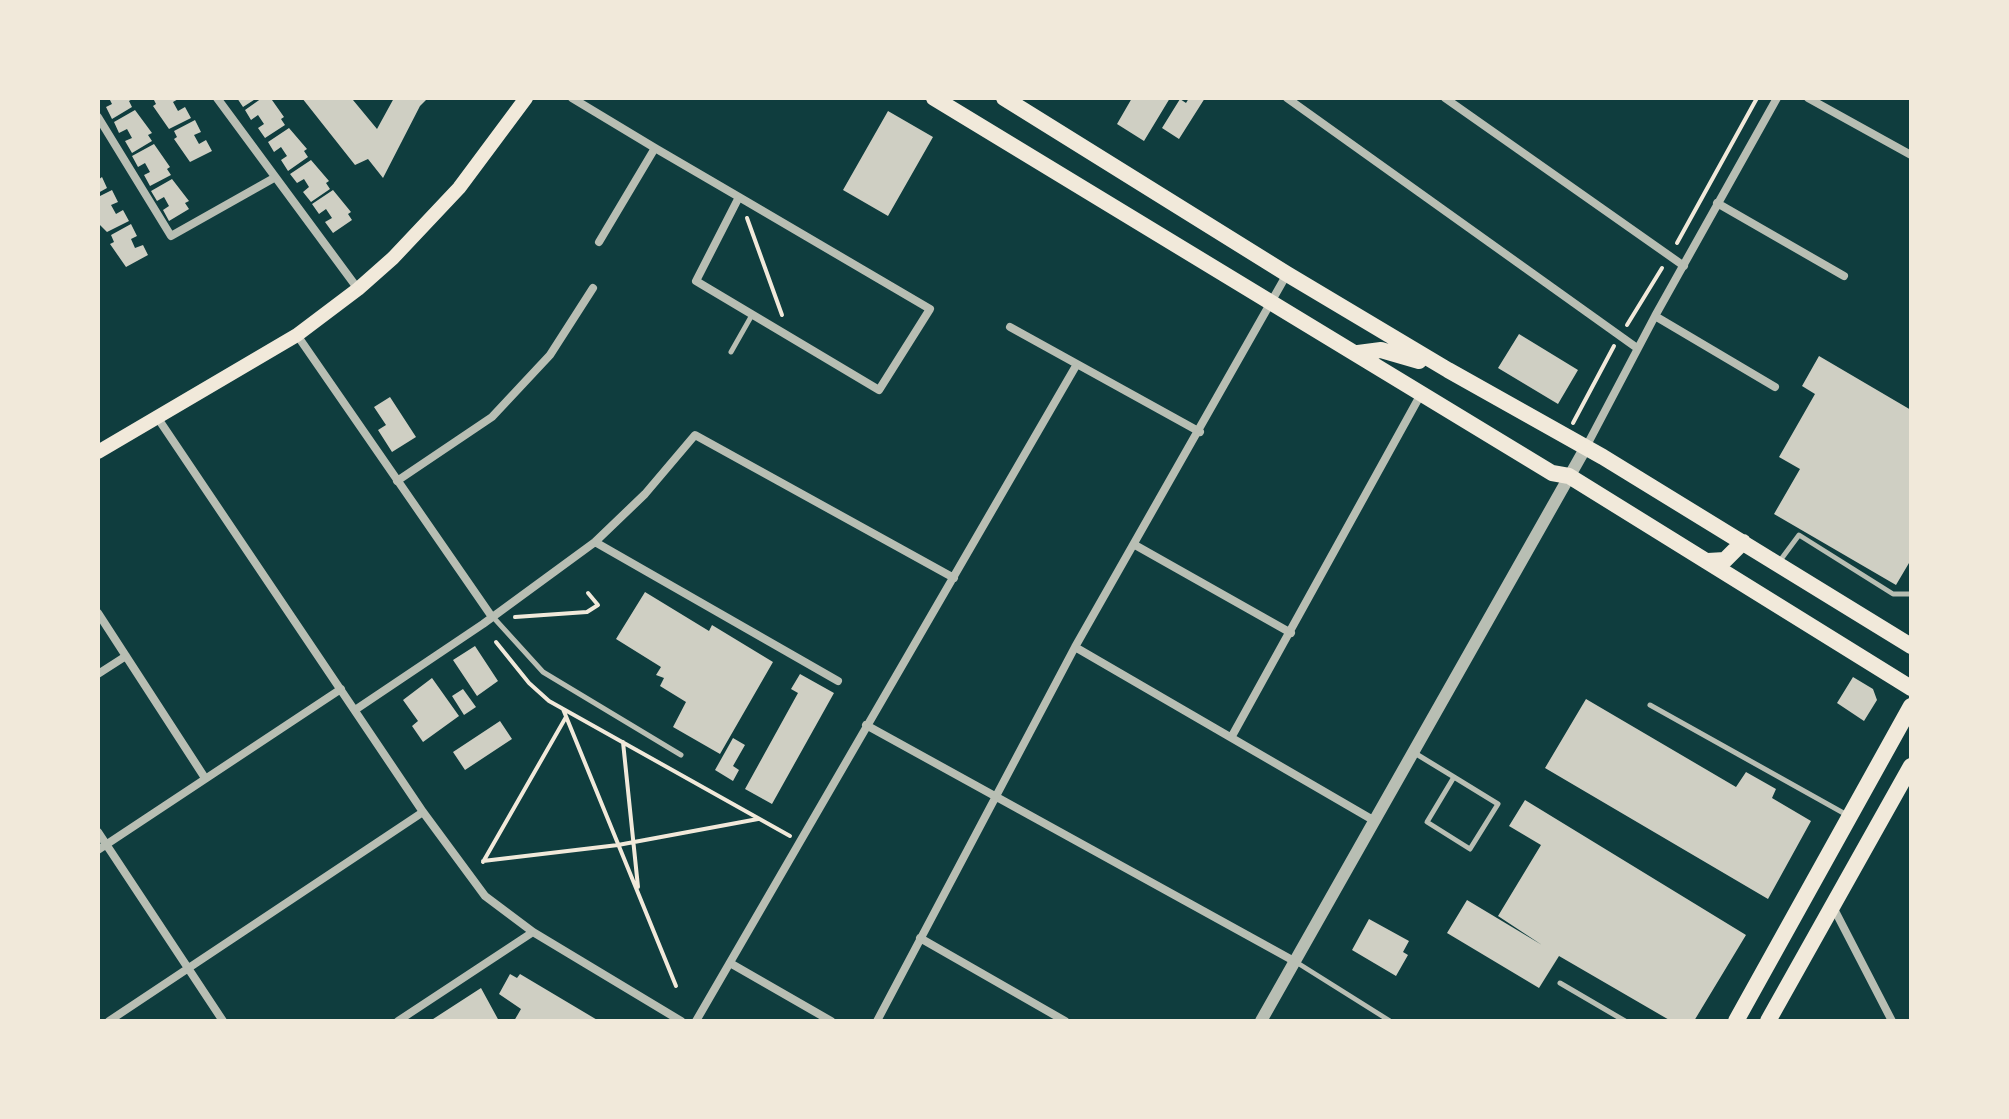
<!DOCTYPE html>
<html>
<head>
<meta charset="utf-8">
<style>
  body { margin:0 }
  #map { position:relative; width:2009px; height:1119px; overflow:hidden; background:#0f3d3e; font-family:Poppins,sans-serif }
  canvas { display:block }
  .frame { position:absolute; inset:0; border:100px solid #f1e9da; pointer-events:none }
</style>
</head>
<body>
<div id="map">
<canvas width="2009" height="1119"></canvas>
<div class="frame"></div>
</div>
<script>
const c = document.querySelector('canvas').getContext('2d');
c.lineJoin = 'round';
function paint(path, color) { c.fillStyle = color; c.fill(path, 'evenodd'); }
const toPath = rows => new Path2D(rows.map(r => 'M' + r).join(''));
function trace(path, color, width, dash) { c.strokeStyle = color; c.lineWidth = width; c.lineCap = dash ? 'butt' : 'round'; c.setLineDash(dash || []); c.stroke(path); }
const building = toPath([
  [109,98,134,98,129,101,132,107,112,119,106,107,112,104],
  [153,98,180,98,173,102,178,111,185,107,191,118,169,129,153,106,156,104],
  [237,98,257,98,243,107],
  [262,98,272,100,284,117,281,119,285,125,265,138,258,128,264,124,258,115,251,120,245,110],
  [302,98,359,98,353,100,377,129,394,98,428,98,420,106,383,178,368,159,355,165],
  [1132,98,1170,98,1144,141,1117,124],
  [1189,98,1205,98,1179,139,1162,128,1180,99,1186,103],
  [135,110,152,133,148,135,152,141,132,153,125,141,132,138,127,129,119,133,114,122],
  [888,111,933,137,888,216,843,190],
  [195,120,201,132,194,135,199,144,206,140,212,151,190,162,174,139,177,137,174,131],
  [289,128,307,149,304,151,308,157,288,171,281,160,287,156,281,147,274,152,268,142],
  [154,144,170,167,167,169,171,175,150,186,144,175,150,172,145,163,138,167,132,156],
  [311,160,329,181,326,183,330,189,311,202,303,192,309,187,304,179,297,183,290,174],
  [102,177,107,188,98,193,98,180],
  [172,179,189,201,185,203,189,209,169,221,163,210,169,206,164,197,157,201,151,191],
  [112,190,118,202,111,205,116,214,123,210,129,221,107,232,98,223,98,197],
  [333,190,351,212,348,214,352,220,333,233,325,222,332,218,326,209,319,214,312,204],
  [131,224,137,236,131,239,135,248,143,245,148,255,126,267,110,244,114,242,111,235],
  [1519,334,1578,370,1558,404,1498,368],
  [1819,356,1911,410,1911,565,1909,563,1896,585,1774,514,1800,469,1779,457,1815,394,1802,386],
  [390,397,416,437,392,452,378,430,386,425,374,407],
  [645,592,709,631,712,625,773,662,720,754,673,727,686,702,660,686,664,678,656,675,661,667,616,639],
  [475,646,498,681,477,696,453,660],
  [800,674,834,693,772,804,745,789,798,693,791,689],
  [1853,677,1873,689,1877,700,1864,721,1837,703],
  [432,678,459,716,423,742,412,726,418,721,403,700],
  [463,689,476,707,464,715,452,696],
  [1586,699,1736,787,1746,772,1776,789,1772,798,1811,821,1768,899,1545,768],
  [500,721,512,739,465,770,453,752],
  [733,738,745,745,733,766,739,770,733,781,715,770],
  [1525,800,1746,935,1694,1021,1671,1021,1559,956,1539,988,1447,933,1467,900,1542,945,1498,916,1541,845,1509,826],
  [1369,919,1409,941,1403,952,1408,955,1396,976,1352,950],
  [510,974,517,978,520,974,599,1021,514,1021,521,1009,499,994],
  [481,988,499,1021,430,1021]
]);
const path = toPath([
  [747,218,782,315],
  [1677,243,1757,98],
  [1627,325,1662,268],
  [1573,423,1614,346],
  [515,617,587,612,598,605,588,593],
  [496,642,529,683,549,701,790,836],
  [563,709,676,986],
  [623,742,638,887],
  [483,861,618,845,758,819],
  [483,862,566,717]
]);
const service = toPath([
  [731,352,752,315],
  [1779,562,1799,535,1893,594,1911,594],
  [493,617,543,672,681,755],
  [1650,705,1847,815],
  [1413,752,1454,777,1498,804,1470,849,1427,822,1454,777],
  [1296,962,1390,1021],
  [1560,983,1625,1021]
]);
const minor = toPath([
  [217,98,358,289],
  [572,98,655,148,739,197,930,309,879,390,696,281,739,197],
  [1287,98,1637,348],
  [1445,98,1684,266],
  [1808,98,1911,155],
  [98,117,171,236,274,178],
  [1717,203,1844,276],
  [599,242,655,148],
  [1655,316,1775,387],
  [1010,327,1200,432],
  [297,335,492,617],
  [157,417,423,812,485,896,533,932,681,1021],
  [1586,447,1655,316,1777,98],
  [397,481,492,417,550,355,593,288],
  [595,542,838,681],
  [1135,545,1291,633],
  [98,613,205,778],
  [1075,647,1373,820],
  [98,674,126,656],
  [355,710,483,624,595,542,645,494,695,435,954,578],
  [866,725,1294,961],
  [1232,736,1421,394],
  [98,832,223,1021],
  [98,850,341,689],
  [1832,905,1892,1021],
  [920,938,1065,1021],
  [730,963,831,1021],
  [109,1021,423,812],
  [398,1021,533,932],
  [696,1021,1077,364],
  [877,1021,1075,647,1287,274]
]);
const tertiary = toPath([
  [1261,1021,1586,447]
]);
const secondary = toPath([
  [98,452,297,335,358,289,393,258,459,188,526,98]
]);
const primary = toPath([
  [934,98,1552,473,1569,476,1911,688],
  [1004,98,1287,274,1448,370,1603,457,1911,646],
  [1358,353,1381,350,1419,361],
  [1708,561,1725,560,1743,542]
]);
const trunk = toPath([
  [1736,1021,1911,706],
  [1768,1021,1911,766]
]);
paint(building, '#cfcfc3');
trace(path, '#f1e9da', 4);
trace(service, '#b8beb3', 5);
trace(minor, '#b8beb3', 8);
trace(tertiary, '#b8beb3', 12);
trace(secondary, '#f1e9da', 14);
trace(primary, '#f1e9da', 16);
trace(trunk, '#f1e9da', 16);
</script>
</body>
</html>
